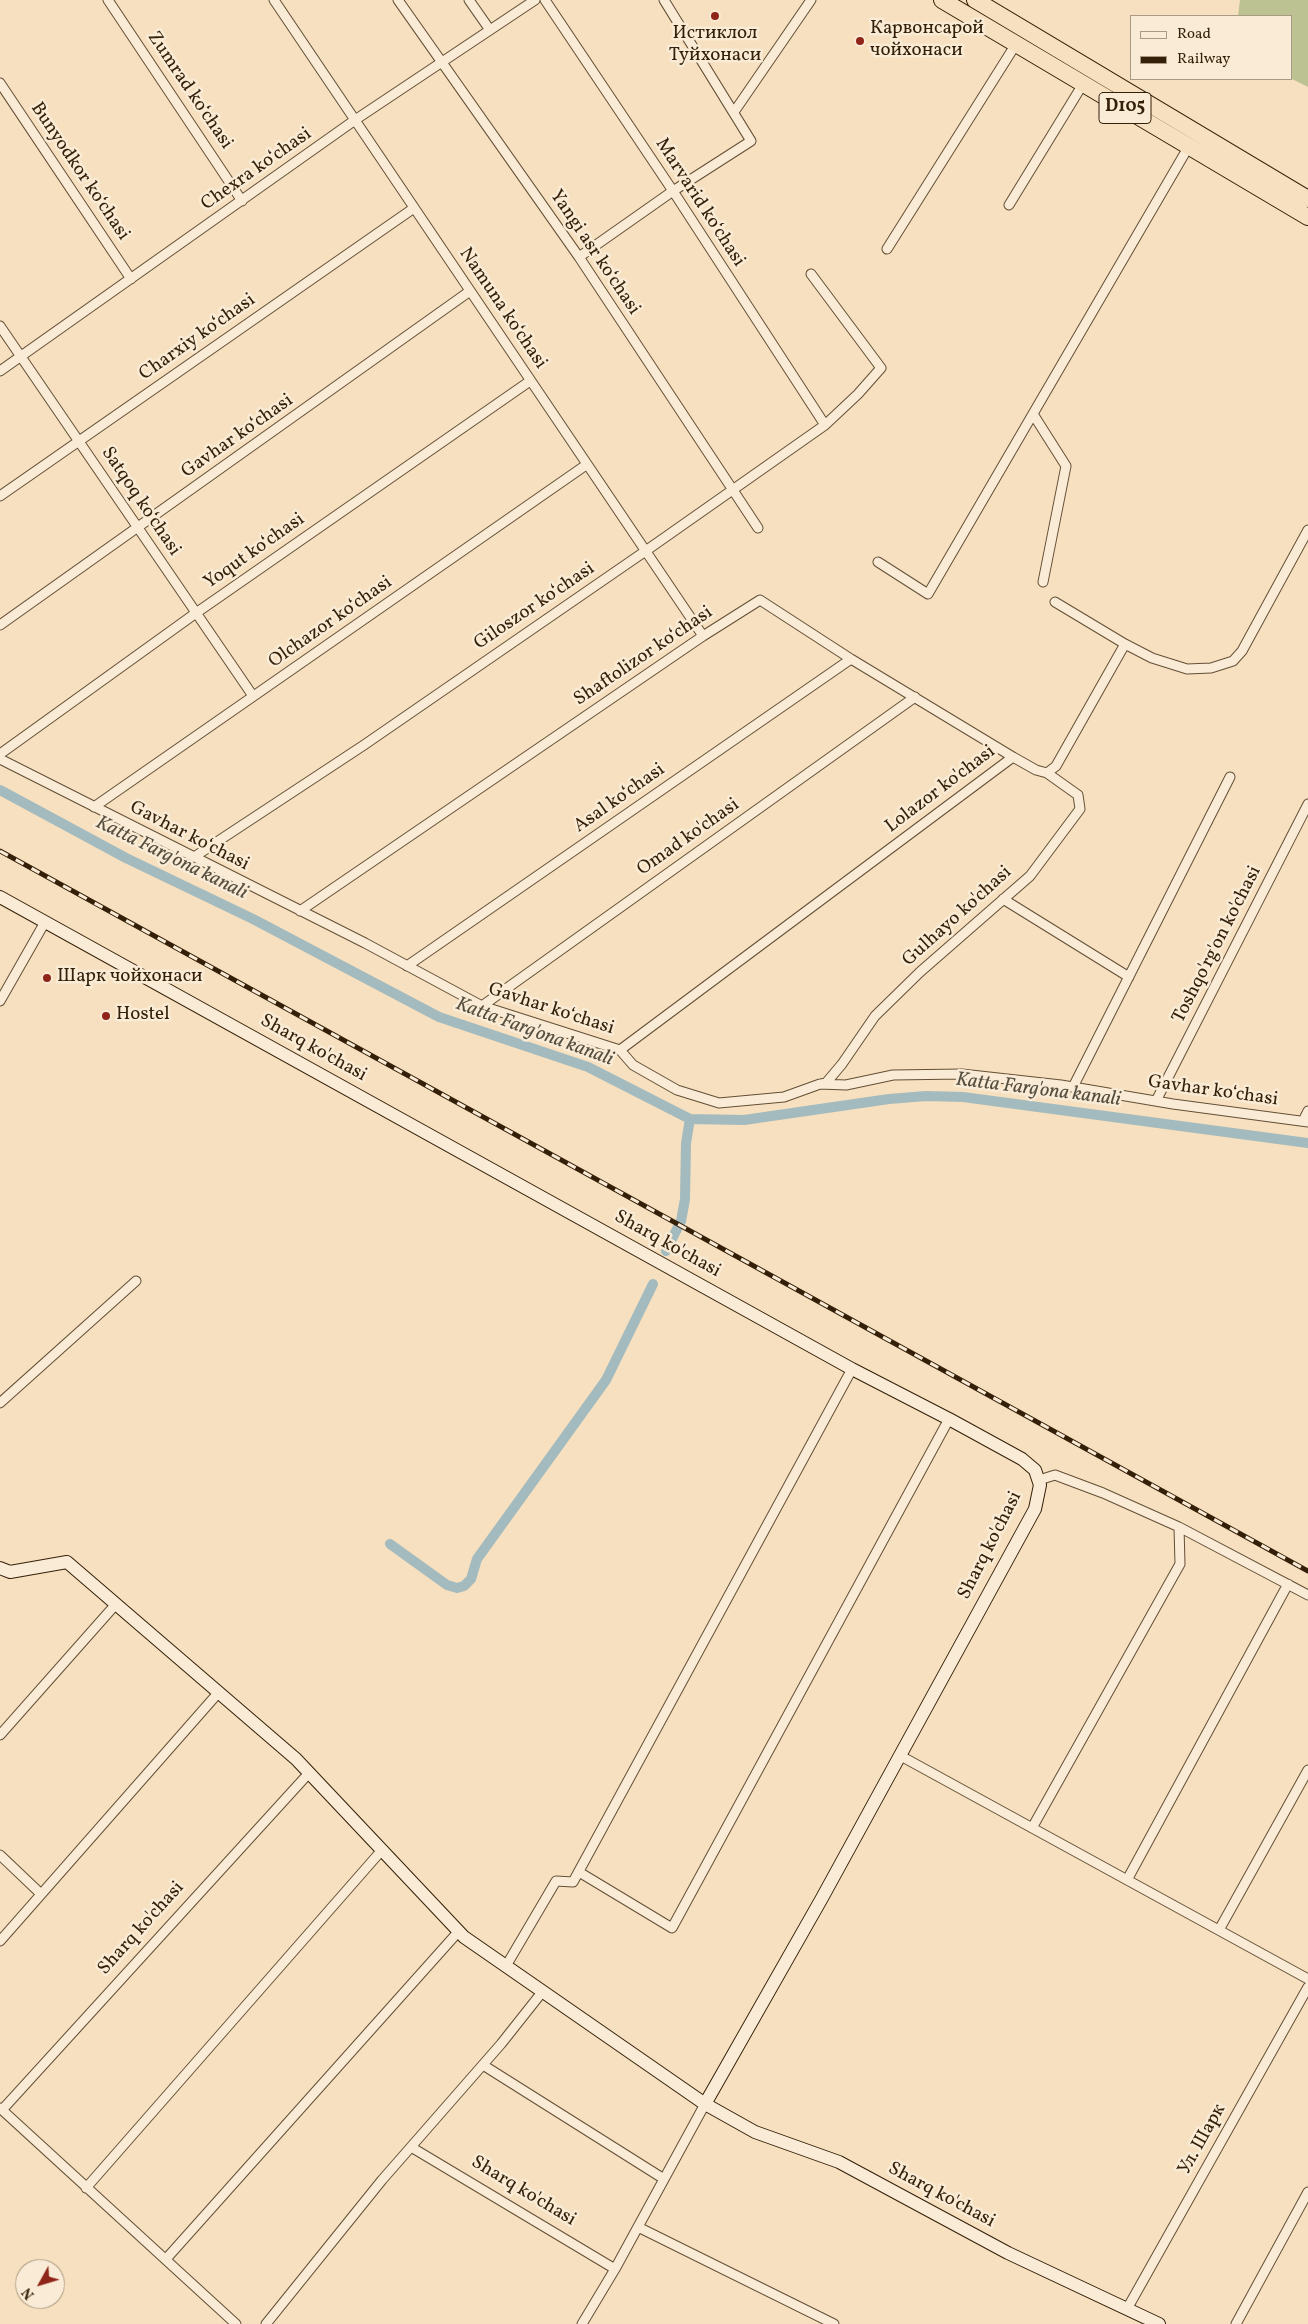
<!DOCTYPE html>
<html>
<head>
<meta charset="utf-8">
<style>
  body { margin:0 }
  #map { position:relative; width:1308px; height:2324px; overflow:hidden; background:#f6e0bf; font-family:Vollkorn,serif }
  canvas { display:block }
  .legend { position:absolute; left:1130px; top:15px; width:162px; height:65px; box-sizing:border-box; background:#f9ebd5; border:1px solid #aa9983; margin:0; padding:6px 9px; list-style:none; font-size:15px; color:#341f08 }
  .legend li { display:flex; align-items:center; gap:10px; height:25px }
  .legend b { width:25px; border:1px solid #aa9983 }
  .north { position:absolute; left:15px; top:2259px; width:50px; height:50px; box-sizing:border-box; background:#f9ebd5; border:1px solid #aa9983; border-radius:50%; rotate:231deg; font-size:14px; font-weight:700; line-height:20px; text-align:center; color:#341f08 }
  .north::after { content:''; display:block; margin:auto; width:18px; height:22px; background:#8f2418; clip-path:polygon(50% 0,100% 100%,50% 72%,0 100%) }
</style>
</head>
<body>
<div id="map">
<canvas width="1308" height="2324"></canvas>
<ul class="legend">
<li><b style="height:6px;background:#f9ebd5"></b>Road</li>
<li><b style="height:6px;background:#341f08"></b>Railway</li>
</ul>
<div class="north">N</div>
</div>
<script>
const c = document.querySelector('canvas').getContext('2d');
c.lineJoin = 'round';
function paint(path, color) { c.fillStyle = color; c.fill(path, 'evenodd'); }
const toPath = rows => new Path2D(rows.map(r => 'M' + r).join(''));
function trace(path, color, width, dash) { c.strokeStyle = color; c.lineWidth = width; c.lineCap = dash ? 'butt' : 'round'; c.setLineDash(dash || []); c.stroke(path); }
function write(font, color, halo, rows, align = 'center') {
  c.font = font + ' Vollkorn,serif'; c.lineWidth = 5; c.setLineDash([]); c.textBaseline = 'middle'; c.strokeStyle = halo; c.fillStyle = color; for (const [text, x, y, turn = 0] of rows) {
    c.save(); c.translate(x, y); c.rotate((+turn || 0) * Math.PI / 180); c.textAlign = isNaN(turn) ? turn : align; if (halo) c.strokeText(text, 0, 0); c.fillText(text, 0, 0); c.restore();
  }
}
const green = toPath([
  [1240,0,1308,0,1308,87,1292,79,1292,16,1238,16]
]);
const canal = toPath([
  [0,790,126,858,253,919,439,1017,588,1067,690,1119,744,1120,889,1099,926,1096,963,1097,1308,1143],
  [666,1251,681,1221,685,1199,686,1143,690,1119],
  [390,1544,447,1585,457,1588,464,1586,471,1579,477,1559,606,1380,653,1284]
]);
const street = toPath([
  [108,0,242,201],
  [274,0,703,636],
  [398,0,579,257,758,528],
  [469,0,490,30],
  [545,0,673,191,825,425],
  [0,83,131,279],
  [734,112,811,0],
  [1009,205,1083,84],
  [887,249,1016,44],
  [579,257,673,191,751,141,664,0],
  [0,326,253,696],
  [0,371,355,120,535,0],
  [1033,414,1066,466,1043,582],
  [0,496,414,208],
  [878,562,928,594,1189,146],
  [1055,602,1125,644],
  [0,625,470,291],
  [0,754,196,613,530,381],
  [0,759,365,943,482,1006,620,1050,633,1065,677,1090,719,1103,784,1097,820,1084,846,1085,893,1075,962,1074,1061,1085,1173,1104,1308,1122],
  [94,807,586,465],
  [194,857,364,745,647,550,825,425,858,394,881,368,811,274],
  [1003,899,1129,977],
  [300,911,703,636,760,600,851,659,1013,757],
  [407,966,851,659],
  [0,1001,45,922],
  [482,1006,915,697],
  [620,1050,1013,757,1036,770,1047,773,1056,766,1125,644,1152,658,1187,669,1211,668,1233,661,1242,651,1308,530],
  [821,1084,826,1083,842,1064,875,1016,920,972,1030,876,1080,809,1078,795,1047,773],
  [1073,1087,1230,777],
  [1156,1101,1308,804],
  [1303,1121,1308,1111],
  [0,1403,136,1281],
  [1039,1480,1055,1475,1103,1493,1179,1527,1308,1595],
  [0,1735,116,1604],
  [899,1755,1308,1979],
  [1032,1828,1180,1564,1179,1527],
  [0,1855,41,1894],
  [579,1872,672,1928,949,1419],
  [1127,1880,1288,1584],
  [1219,1930,1308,1770],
  [0,1941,219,1692],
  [506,1966,556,1881,573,1882,852,1369],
  [483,2065,664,2179],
  [0,2108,236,2324],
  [2,2110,309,1773],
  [411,2147,615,2269],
  [86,2188,382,1850],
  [638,2227,834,2324],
  [166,2259,459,1931],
  [1127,2309,1308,1987],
  [266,2324,382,2180,501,2044,543,1991],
  [582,2324,615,2269,705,2104],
  [1236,2324,1308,2192]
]);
const secondary = toPath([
  [0,897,852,1369,949,1419,1022,1459,1035,1470,1040,1485,1035,1509,822,1898,705,2104],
  [0,1568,10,1572,67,1562,296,1759,464,1937,705,2104,755,2132,839,2162,1008,2253,1159,2324]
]);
const highway = toPath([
  [942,0,1308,217],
  [975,0,1308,199]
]);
const rail = toPath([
  [0,851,1308,1571]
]);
const markers = [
  [715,16,5,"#8f2418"],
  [860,41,5,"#8f2418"],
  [47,978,5,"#8f2418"],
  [106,1016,5,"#8f2418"]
];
const shields = [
  [1125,108,52]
];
const shieldNames = [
  ["D105",1125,108]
];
const poiNames = [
  ["Карвонсарой",870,30],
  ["чойхонаси",870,52],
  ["Истиклол",715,35,"center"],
  ["Туйхонаси",715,57,"center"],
  ["Шарк чойхонаси",57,978],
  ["Hostel",116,1016]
];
const streetNames = [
  ["Zumrad koʻchasi",189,91,56],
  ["Chexra koʻchasi",257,170,-35],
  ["Bunyodkor koʻchasi",79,172,56],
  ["Marvarid koʻchasi",699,203,57],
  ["Yangi asr koʻchasi",594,253,56],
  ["Namuna koʻchasi",502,309,56],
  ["Charxiy koʻchasi",198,338,-35],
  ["Gavhar koʻchasi",238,437,-35],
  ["Satqoq koʻchasi",140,502,56],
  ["Yoqut koʻchasi",255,552,-35],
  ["Giloszor koʻchasi",535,607,-34],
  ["Olchazor koʻchasi",331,623,-35],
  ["Shaftolizor koʻchasi",644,657,-34],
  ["Lolazor ko'chasi",941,790,-37],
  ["Asal koʻchasi",620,799,-35],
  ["Gavhar koʻchasi",189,837,27],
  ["Omad ko'chasi",689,838,-35],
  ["Gulhayo ko'chasi",958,917,-42],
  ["Toshqo'rg'on ko'chasi",1218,945,-63],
  ["Gavhar koʻchasi",551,1010,18],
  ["Sharq ko'chasi",313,1049,29],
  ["Gavhar koʻchasi",1213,1092,8],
  ["Sharq ko'chasi",667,1245,29],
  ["Sharq ko'chasi",991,1546,-63],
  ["Sharq ko'chasi",142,1929,-48],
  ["Ул. Шарк",1203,2140,-61],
  ["Sharq ko'chasi",523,2192,31],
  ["Sharq ko'chasi",941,2196,28]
];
const waterNames = [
  ["Katta Farg'ona kanali",171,859,26],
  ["Katta Farg'ona kanali",534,1033,20],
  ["Katta Farg'ona kanali",1038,1091,7]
];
paint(green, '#bcc292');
trace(canal, '#a3babe', 10);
trace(street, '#644f36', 11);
trace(secondary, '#341f08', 14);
trace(highway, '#341f08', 18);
trace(street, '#f9ebd5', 9);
trace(secondary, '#f9ebd5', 12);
trace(highway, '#f6e0bf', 16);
trace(rail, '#341f08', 5);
trace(rail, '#f9ebd5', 3, [9]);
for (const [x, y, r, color] of markers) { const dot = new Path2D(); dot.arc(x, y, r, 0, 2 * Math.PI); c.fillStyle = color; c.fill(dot); trace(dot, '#f9ebd5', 2); }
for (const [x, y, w] of shields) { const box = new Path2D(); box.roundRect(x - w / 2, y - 15.5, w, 31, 4); c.fillStyle = '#f9ebd5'; c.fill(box); trace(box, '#341f08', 1); }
write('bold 18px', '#341f08', null, shieldNames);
write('19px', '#341f08', '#f9ebd5', poiNames, 'left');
write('19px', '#341f08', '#f9ebd5', streetNames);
write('italic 20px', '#554e3f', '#f9ebd5', waterNames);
</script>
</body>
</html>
